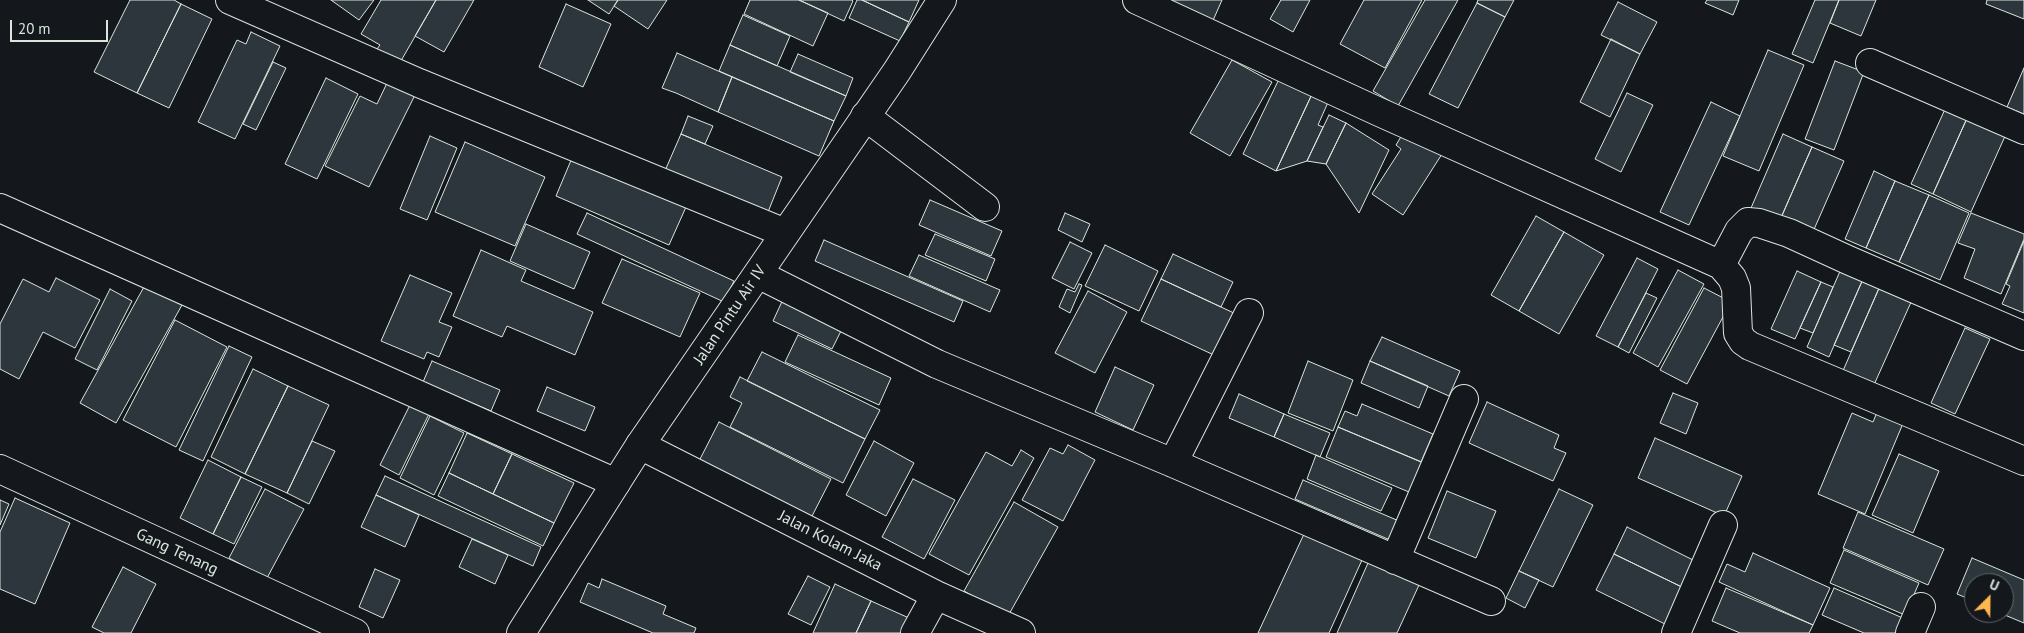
<!DOCTYPE html>
<html>
<head>
<meta charset="utf-8">
<style>
  body { margin:0 }
  #map { position:relative; width:2024px; height:633px; overflow:hidden; background:#14181c; font-family:"PT Sans",sans-serif }
  canvas { display:block }
  .north { position:absolute; left:1964px; top:573px; width:50px; height:50px; box-sizing:border-box; background:#14181c; border:1px solid #626a69; border-radius:50%; rotate:23deg; font-size:14px; font-weight:700; line-height:20px; text-align:center; color:#d8e6dc }
  .north::after { content:''; display:block; margin:auto; width:18px; height:22px; background:#ffb74d; clip-path:polygon(50% 0,100% 100%,50% 72%,0 100%) }
  .scale { position:absolute; left:10px; top:20px; width:98px; height:22px; box-sizing:border-box; border:2px solid #d8e6dc; border-top:0; padding-left:6px; font-size:15px; line-height:18px; white-space:nowrap; color:#d8e6dc; -webkit-text-stroke:4px #14181c; paint-order:stroke }
</style>
</head>
<body>
<div id="map">
<canvas width="2024" height="633"></canvas>
<div class="north">U</div>
<div class="scale">20 m</div>
</div>
<script>
const c = document.querySelector('canvas').getContext('2d');
c.lineJoin = 'round';
function paint(path, color) { c.fillStyle = color; c.fill(path, 'evenodd'); }
const toPath = rows => new Path2D(rows.map(r => 'M' + r).join(''));
function trace(path, color, width, dash) { c.strokeStyle = color; c.lineWidth = width; c.lineCap = dash ? 'butt' : 'round'; c.setLineDash(dash || []); c.stroke(path); }
function write(font, color, halo, rows, align = 'center') {
  c.font = font + ' "PT Sans",sans-serif'; c.lineWidth = 4; c.setLineDash([]); c.textBaseline = 'middle'; c.strokeStyle = halo; c.fillStyle = color; for (const [text, x, y, turn = 0] of rows) {
    c.save(); c.translate(x, y); c.rotate((+turn || 0) * Math.PI / 180); c.textAlign = isNaN(turn) ? turn : align; if (halo) c.strokeText(text, 0, 0); c.fillText(text, 0, 0); c.restore();
  }
}
const building = toPath([
  [130,0,174,0,181,4,137,93,94,72,130,0],
  [331,0,374,0,359,20,331,0],
  [381,0,436,0,398,66,374,53,380,45,361,34,381,0],
  [436,0,474,0,444,52,415,36,436,0],
  [588,0,618,0,609,14,588,0],
  [618,0,667,0,648,29,614,6,618,0],
  [750,0,799,0,828,13,813,46,744,14,750,0],
  [799,0,852,0,853,1,844,21,799,0],
  [857,0,862,0,909,22,900,41,849,18,857,0],
  [862,0,919,0,909,22,862,0],
  [1154,0,1222,0,1211,25,1154,0],
  [1281,0,1310,0,1293,32,1270,19,1281,0],
  [1364,0,1422,0,1385,68,1340,44,1364,0],
  [1425,0,1458,0,1398,106,1373,91,1425,0],
  [1478,0,1514,0,1505,17,1477,3,1478,0],
  [1707,0,1739,0,1733,15,1705,3,1707,0],
  [1815,0,1839,0,1813,63,1792,54,1815,0],
  [1839,0,1876,0,1861,36,1830,23,1839,0],
  [1987,0,2024,0,2024,19,1986,4,1987,0],
  [1618,2,1657,22,1640,54,1601,35,1618,2],
  [1477,3,1505,17,1458,108,1429,94,1477,3],
  [181,4,212,19,169,108,137,93,181,4],
  [566,4,611,24,583,87,539,67,566,4],
  [743,15,790,36,777,66,730,45,743,15],
  [251,32,280,46,235,139,198,122,237,40,246,44,251,32],
  [1611,39,1640,54,1610,117,1580,102,1611,39],
  [730,45,846,96,834,121,719,71,730,45],
  [1768,50,1804,65,1759,171,1723,156,1768,50],
  [677,53,732,77,718,112,676,93,662,88,677,53],
  [798,54,853,78,846,96,790,72,798,54],
  [1232,60,1272,82,1230,156,1190,133,1232,60],
  [1835,61,1864,72,1834,150,1805,139,1835,61],
  [273,62,286,68,256,130,243,124,273,62],
  [2024,68,2024,114,2007,107,2024,68],
  [732,77,834,121,819,156,718,112,732,77],
  [1280,77,1313,92,1276,171,1243,154,1280,77],
  [326,78,358,94,317,179,285,164,326,78],
  [388,81,415,95,369,187,325,166,360,96,377,104,388,81],
  [1313,92,1329,100,1318,125,1323,127,1307,161,1276,171,1313,92],
  [1627,93,1653,105,1621,172,1595,159,1627,93],
  [1711,102,1740,116,1689,225,1660,212,1711,102],
  [1946,107,1968,116,1933,194,1911,184,1946,107],
  [1329,115,1346,123,1326,164,1307,161,1329,115],
  [688,116,713,126,705,144,681,134,688,116],
  [1968,116,2006,134,1971,212,1933,194,1968,116],
  [1346,123,1389,150,1359,213,1326,164,1346,123],
  [1405,130,1442,154,1403,215,1372,194,1401,149,1396,145,1405,130],
  [681,134,782,177,766,217,664,173,681,134],
  [1783,134,1812,147,1780,220,1751,208,1783,134],
  [430,136,457,148,427,220,400,209,430,136],
  [465,142,545,177,515,246,435,212,465,142],
  [1812,147,1844,161,1812,234,1780,220,1812,147],
  [572,158,686,207,669,245,556,196,572,158],
  [1874,171,1895,181,1866,248,1845,239,1874,171],
  [1895,181,1929,195,1899,262,1866,248,1895,181],
  [1929,195,1969,213,1940,280,1899,262,1929,195],
  [930,200,1002,231,991,256,919,225,930,200],
  [587,213,734,281,724,302,577,234,587,213],
  [1065,213,1090,224,1082,242,1058,230,1065,213],
  [1971,213,2024,234,2024,239,2001,294,1964,278,1975,249,1958,243,1971,213],
  [1536,216,1564,232,1519,311,1491,295,1536,216],
  [526,224,590,252,574,289,510,261,526,224],
  [1564,232,1604,255,1559,334,1519,311,1564,232],
  [935,234,995,259,986,281,925,255,935,234],
  [824,240,963,301,954,322,815,261,824,240],
  [2024,241,2024,313,2002,304,2010,286,2006,284,2024,241],
  [1070,242,1092,253,1074,289,1052,278,1070,242],
  [1105,245,1158,271,1139,311,1085,286,1105,245],
  [481,250,526,270,521,281,593,312,575,355,507,326,502,337,453,316,481,250],
  [1173,254,1233,282,1221,307,1161,279,1173,254],
  [919,255,1000,290,990,312,909,276,919,255],
  [1637,258,1658,269,1618,347,1596,336,1637,258],
  [622,259,700,293,680,337,602,303,622,259],
  [1841,269,1863,279,1829,357,1807,347,1841,269],
  [1678,270,1704,284,1658,367,1633,353,1678,270],
  [1797,271,1821,282,1795,339,1771,329,1797,271],
  [410,275,452,293,439,322,452,327,439,357,427,352,424,359,381,341,410,275],
  [56,278,100,300,75,348,43,332,19,379,0,369,0,324,23,279,49,292,56,278],
  [1161,279,1236,314,1216,356,1141,321,1161,279],
  [1863,279,1880,286,1851,352,1834,345,1863,279],
  [1821,282,1833,287,1813,333,1800,328,1821,282],
  [1079,284,1082,285,1070,313,1059,307,1067,289,1075,292,1079,284],
  [145,285,182,305,116,423,80,403,145,285],
  [1880,286,1912,300,1873,387,1842,373,1880,286],
  [1704,288,1731,302,1687,384,1660,370,1704,288],
  [110,289,132,301,97,370,75,359,110,289],
  [1088,291,1127,312,1095,373,1055,353,1088,291],
  [1646,293,1657,298,1629,353,1618,347,1646,293],
  [785,295,845,323,832,349,773,321,785,295],
  [175,320,227,347,176,447,123,420,175,320],
  [1965,328,1990,339,1955,414,1931,403,1965,328],
  [798,335,891,378,879,405,785,362,798,335],
  [1382,337,1460,371,1449,396,1370,361,1382,337],
  [229,346,252,357,203,461,179,450,229,346],
  [762,352,880,410,865,439,747,381,762,352],
  [432,361,500,390,491,411,423,382,432,361],
  [1308,361,1353,380,1333,431,1288,413,1308,361],
  [1370,361,1428,386,1419,408,1361,383,1370,361],
  [1115,367,1154,385,1133,430,1095,412,1115,367],
  [253,369,288,386,245,474,211,457,253,369],
  [740,377,865,439,843,483,730,427,742,403,730,397,740,377],
  [288,386,329,405,287,493,245,474,288,386],
  [547,387,595,407,585,431,537,411,547,387],
  [1673,393,1698,403,1686,434,1660,423,1673,393],
  [1239,394,1284,414,1274,437,1229,418,1239,394],
  [1487,402,1559,435,1554,448,1566,453,1553,481,1469,443,1487,402],
  [411,403,430,412,399,475,380,465,411,403],
  [1362,404,1433,434,1421,462,1338,427,1345,411,1357,416,1362,404],
  [1878,410,1904,421,1865,514,1818,494,1852,413,1873,422,1878,410],
  [1284,414,1330,433,1320,457,1274,437,1284,414],
  [430,416,464,433,434,495,400,478,430,416],
  [719,422,831,479,811,518,699,461,719,422],
  [1338,427,1429,465,1416,495,1326,457,1338,427],
  [467,433,512,454,493,494,449,473,467,433],
  [1655,438,1742,476,1724,516,1638,478,1655,438],
  [312,441,335,451,309,504,287,493,312,441],
  [874,441,914,463,886,516,846,495,874,441],
  [1068,445,1095,460,1063,521,1022,500,1050,448,1063,454,1068,445],
  [1021,450,1034,458,969,575,929,554,986,452,1012,466,1021,450],
  [512,454,574,483,554,523,493,494,512,454],
  [1899,454,1939,471,1913,533,1872,515,1899,454],
  [1316,455,1392,488,1381,511,1307,479,1316,455],
  [208,460,241,477,213,534,180,518,208,460],
  [449,473,554,523,543,546,438,496,449,473],
  [385,476,541,547,533,566,376,495,385,476],
  [241,477,262,487,234,544,213,534,241,477],
  [913,479,955,500,924,559,882,537,913,479],
  [1303,480,1399,521,1390,540,1295,499,1303,480],
  [265,489,304,509,267,578,229,558,265,489],
  [1559,489,1593,505,1553,587,1519,571,1559,489],
  [1447,491,1496,511,1476,558,1428,538,1447,491],
  [376,495,419,515,405,547,361,527,376,495],
  [15,498,70,523,35,604,0,589,0,532,15,498],
  [0,500,9,504,0,525,0,500],
  [1014,502,1058,527,1008,616,964,591,1014,502],
  [1858,512,1944,549,1928,585,1843,548,1858,512],
  [1627,527,1701,564,1688,590,1614,554,1627,527],
  [1304,534,1362,560,1329,633,1258,633,1304,534],
  [472,539,508,555,495,584,459,567,472,539],
  [1844,550,1919,583,1905,615,1830,583,1844,550],
  [1753,553,1830,588,1813,625,1719,582,1727,564,1745,572,1753,553],
  [1614,554,1688,590,1671,627,1596,590,1614,554],
  [1972,558,2024,580,2024,623,2000,613,2004,613,2004,583,1974,583,1974,601,1957,594,1972,558],
  [1368,563,1419,585,1397,633,1337,633,1368,563],
  [123,567,156,584,131,633,104,633,92,627,123,567],
  [375,569,400,580,383,618,359,607,375,569],
  [1519,571,1539,580,1525,608,1506,598,1519,571],
  [808,576,830,587,811,625,788,614,808,576],
  [602,579,666,606,663,614,696,628,694,633,653,633,580,602,588,583,599,588,602,579],
  [835,584,871,601,856,633,813,633,835,584],
  [1726,588,1813,625,1809,633,1740,633,1712,621,1726,588],
  [1834,588,1905,619,1899,633,1864,633,1822,615,1834,588],
  [871,601,909,618,902,633,856,633,871,601]
]);
const street = toPath([
  [230,0,419,83,785,233],
  [1137,0,1377,111,1721,265,1732,278,1736,288,1738,333,1743,341,1750,346,2024,461],
  [1870,63,2024,130],
  [865,116,985,207],
  [0,208,616,483],
  [1721,265,1739,231,1748,222,1759,223,1789,233,1848,260,2024,336],
  [758,274,937,364,1173,463,1491,601],
  [640,445,936,595,1021,633],
  [1173,463,1249,313],
  [0,469,355,633],
  [1395,560,1464,399],
  [915,633,936,595],
  [1676,633,1723,525],
  [1910,633,1921,607]
]);
const secondary = toPath([
  [521,633,640,445,897,71,942,0]
]);
const streetNames = [
  ["Jalan Pintu Air IV",730,315,-56],
  ["Jalan Kolam Jaka",830,541,27],
  ["Gang Tenang",177,552,25]
];
paint(building, '#2c363c');
trace(building, '#d8e6dc', 1);
trace(street, '#d8e6dc', 30);
trace(secondary, '#d8e6dc', 30);
trace(street, '#14181c', 28);
trace(secondary, '#14181c', 28);
write('16px', '#d8e6dc', '#14181c', streetNames);
</script>
</body>
</html>
